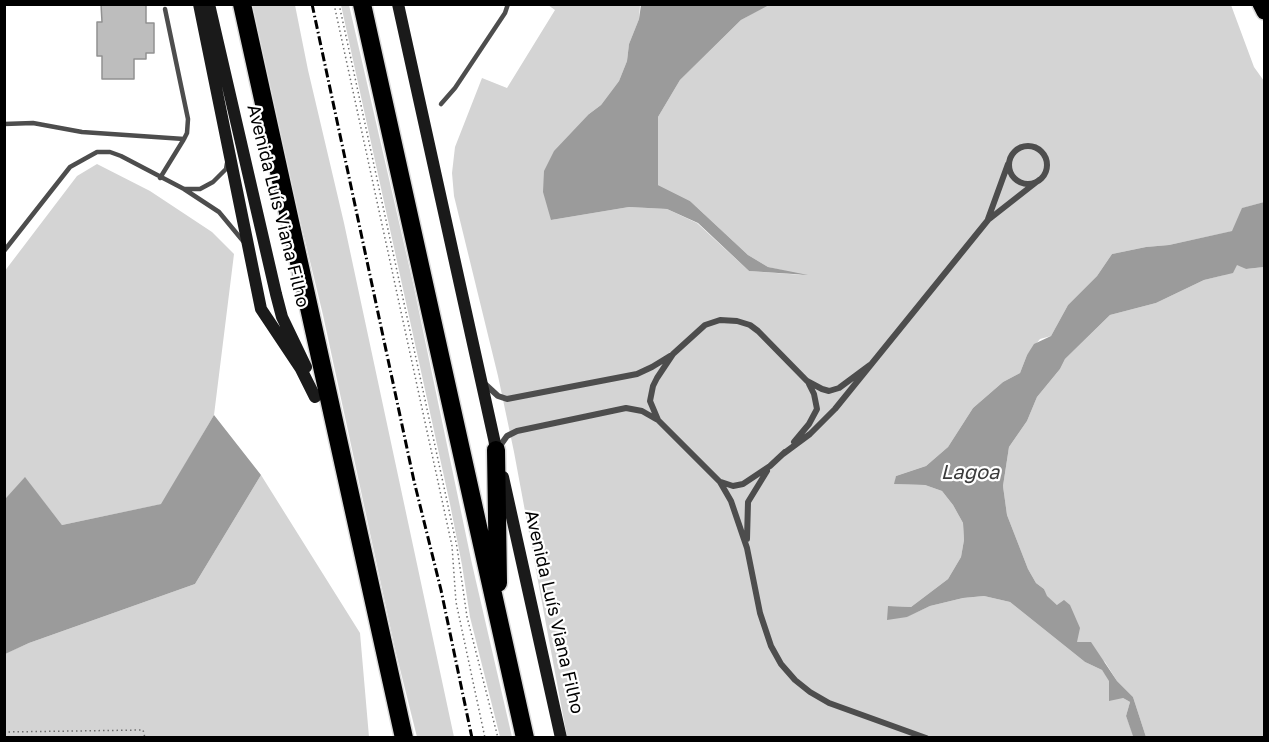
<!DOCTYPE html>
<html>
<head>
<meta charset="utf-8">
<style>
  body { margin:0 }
  #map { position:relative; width:1269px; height:742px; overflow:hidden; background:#fff; font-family:"Golos Text",sans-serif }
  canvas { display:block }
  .frame { position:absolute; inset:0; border:6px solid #000; pointer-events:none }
</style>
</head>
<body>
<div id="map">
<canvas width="1269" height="742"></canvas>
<div class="frame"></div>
</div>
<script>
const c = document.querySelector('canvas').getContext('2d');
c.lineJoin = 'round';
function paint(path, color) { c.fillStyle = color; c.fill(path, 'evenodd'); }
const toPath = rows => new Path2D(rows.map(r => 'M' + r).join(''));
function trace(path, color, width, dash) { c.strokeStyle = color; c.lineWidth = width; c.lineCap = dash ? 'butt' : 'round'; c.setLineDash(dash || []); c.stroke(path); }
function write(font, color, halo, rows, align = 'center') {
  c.font = font + ' "Golos Text",sans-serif'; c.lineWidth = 4.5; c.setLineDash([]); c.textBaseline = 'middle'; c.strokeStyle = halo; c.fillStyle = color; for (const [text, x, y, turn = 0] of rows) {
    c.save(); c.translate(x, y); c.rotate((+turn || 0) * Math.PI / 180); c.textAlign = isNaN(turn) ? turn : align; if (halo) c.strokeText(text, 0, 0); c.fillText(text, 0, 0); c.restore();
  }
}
const green = toPath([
  [769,4,1231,5,1254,67,1264,81,1264,202,1243,208,1233,231,1169,245,1146,247,1112,254,1097,276,1068,305,1051,336,1040,339,1027,355,1020,373,1003,382,973,408,948,447,926,466,896,476,895,484,925,485,942,491,953,505,963,523,964,540,961,557,948,579,911,607,888,606,906,617,930,606,963,598,984,596,1010,602,1085,662,1102,670,1123,698,1130,702,1126,716,1134,737,567,737,514,452,498,376,454,196,452,173,455,147,482,78,507,88,555,10,548,5,640,5,639,19,629,44,627,61,619,81,601,105,589,114,551,220,629,207,667,209,697,223,749,271,803,275,768,267,748,255,690,201,658,185,658,117,680,80,741,20],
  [250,5,295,5,308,70,344,223,454,737,417,737,395,649,323,315,277,125],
  [341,5,349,5,413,283,472,564,512,737,500,737,470,617,462,565,450,504],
  [97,164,150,191,212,232,234,254,214,415,162,504,62,525,25,478,5,499,4,272,77,176],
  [1237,264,1246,269,1264,267,1264,737,1146,737,1133,697,1117,681,1105,662,1076,642,1057,605,1046,596,1044,589,1036,583,1028,569,1007,515,1003,486,1009,447,1027,421,1037,397,1060,369,1065,359,1110,315,1156,303,1204,280,1224,275],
  [261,475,360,633,369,737,5,737,4,654,29,643,195,584]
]);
const water = toPath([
  [641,5,769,5,741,20,680,80,658,117,658,185,690,201,748,255,768,267,808,275,749,271,698,223,667,209,629,207,551,220,543,192,544,171,554,151,589,114,601,105,619,81,627,61,629,44,639,19],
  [1264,202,1264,267,1246,269,1237,265,1233,273,1204,280,1156,303,1110,315,1065,359,1060,369,1037,397,1027,421,1009,447,1003,486,1007,515,1028,569,1036,583,1044,589,1047,596,1057,605,1064,600,1070,605,1080,628,1077,642,1091,642,1117,681,1133,697,1146,737,1134,737,1133,736,1126,716,1130,702,1123,698,1109,701,1109,681,1102,670,1085,662,1010,602,984,596,963,598,930,606,907,617,887,620,888,606,911,607,948,579,961,557,964,540,963,523,953,505,942,491,925,485,894,484,896,476,926,466,948,447,973,408,1003,382,1020,373,1027,355,1034,344,1051,336,1068,305,1097,276,1112,254,1146,247,1169,245,1232,231,1242,208],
  [214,415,261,475,195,584,29,643,5,654,5,499,25,477,62,525,161,504]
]);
const building = toPath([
  [101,4,146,4,146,23,154,23,154,53,146,53,146,59,134,59,134,79,102,79,102,56,97,56,97,22,102,22,101,4]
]);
const path = toPath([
  [334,4,452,546,456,602,485,738],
  [339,4,457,547,467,617,498,738],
  [4,732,143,730,145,738]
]);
const lane = toPath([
  [441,104,455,88,505,13,508,4],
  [4,124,33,123,82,132,184,139],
  [160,178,184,139,187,133,188,119,165,9],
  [185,189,200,189,213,182,226,169,227,163],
  [4,251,70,167,97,152,110,152,121,156,184,189,219,212,243,241]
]);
const street = toPath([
  '1009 165a19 19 0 1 1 38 0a19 19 0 1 1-38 0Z',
  [988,219,1008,164],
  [870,365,839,388,829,391,822,389,807,381,758,331,750,325,737,321,720,320,705,325,673,354,657,378,653,386,650,401,658,420,720,482,731,501,747,548,760,613,771,646,781,664,795,680,810,692,829,703,926,738],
  [486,385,498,396,507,399,637,374,652,367,670,356],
  [794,442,809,424,817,409,814,394,809,384],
  [497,450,507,436,517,431,626,408,642,411,656,419],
  [783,454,810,434,835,409,988,220,1039,180],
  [721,482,733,486,743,484,770,466,785,452],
  [747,539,748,502,767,471]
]);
const secondary = toPath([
  [199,4,261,309,301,369,315,397],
  [209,4,276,294,282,317,306,367],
  [398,4,498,457],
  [503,477,561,738]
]);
const primary = toPath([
  [1260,4,1264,12]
]);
const highway = toPath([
  [242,4,404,738],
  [362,4,525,738],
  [496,450,498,583]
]);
const rail = toPath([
  [312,4,414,481,441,590,472,738]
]);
const streetNames = [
  ["Avenida Luís Viana Filho",278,206,76],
  ["Avenida Luís Viana Filho",554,612,77]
];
const waterNames = [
  ["Lagoa",970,473]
];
paint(green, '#d4d4d4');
paint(water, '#9b9b9b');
paint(building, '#bdbdbd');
trace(building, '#919191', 1.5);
trace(primary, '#dbdbdb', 18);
trace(highway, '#dbdbdb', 21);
trace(path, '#6f6f6f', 1.5, [1.5, 3]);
trace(lane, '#4d4d4d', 4.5);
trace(street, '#4d4d4d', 6);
trace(secondary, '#1a1a1a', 12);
trace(primary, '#000', 15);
trace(highway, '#000', 18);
trace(rail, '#000', 3, [9, 3, 1.5, 3]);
write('18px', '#000', '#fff', streetNames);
write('italic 20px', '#3c3c3c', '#fff', waterNames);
</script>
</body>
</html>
